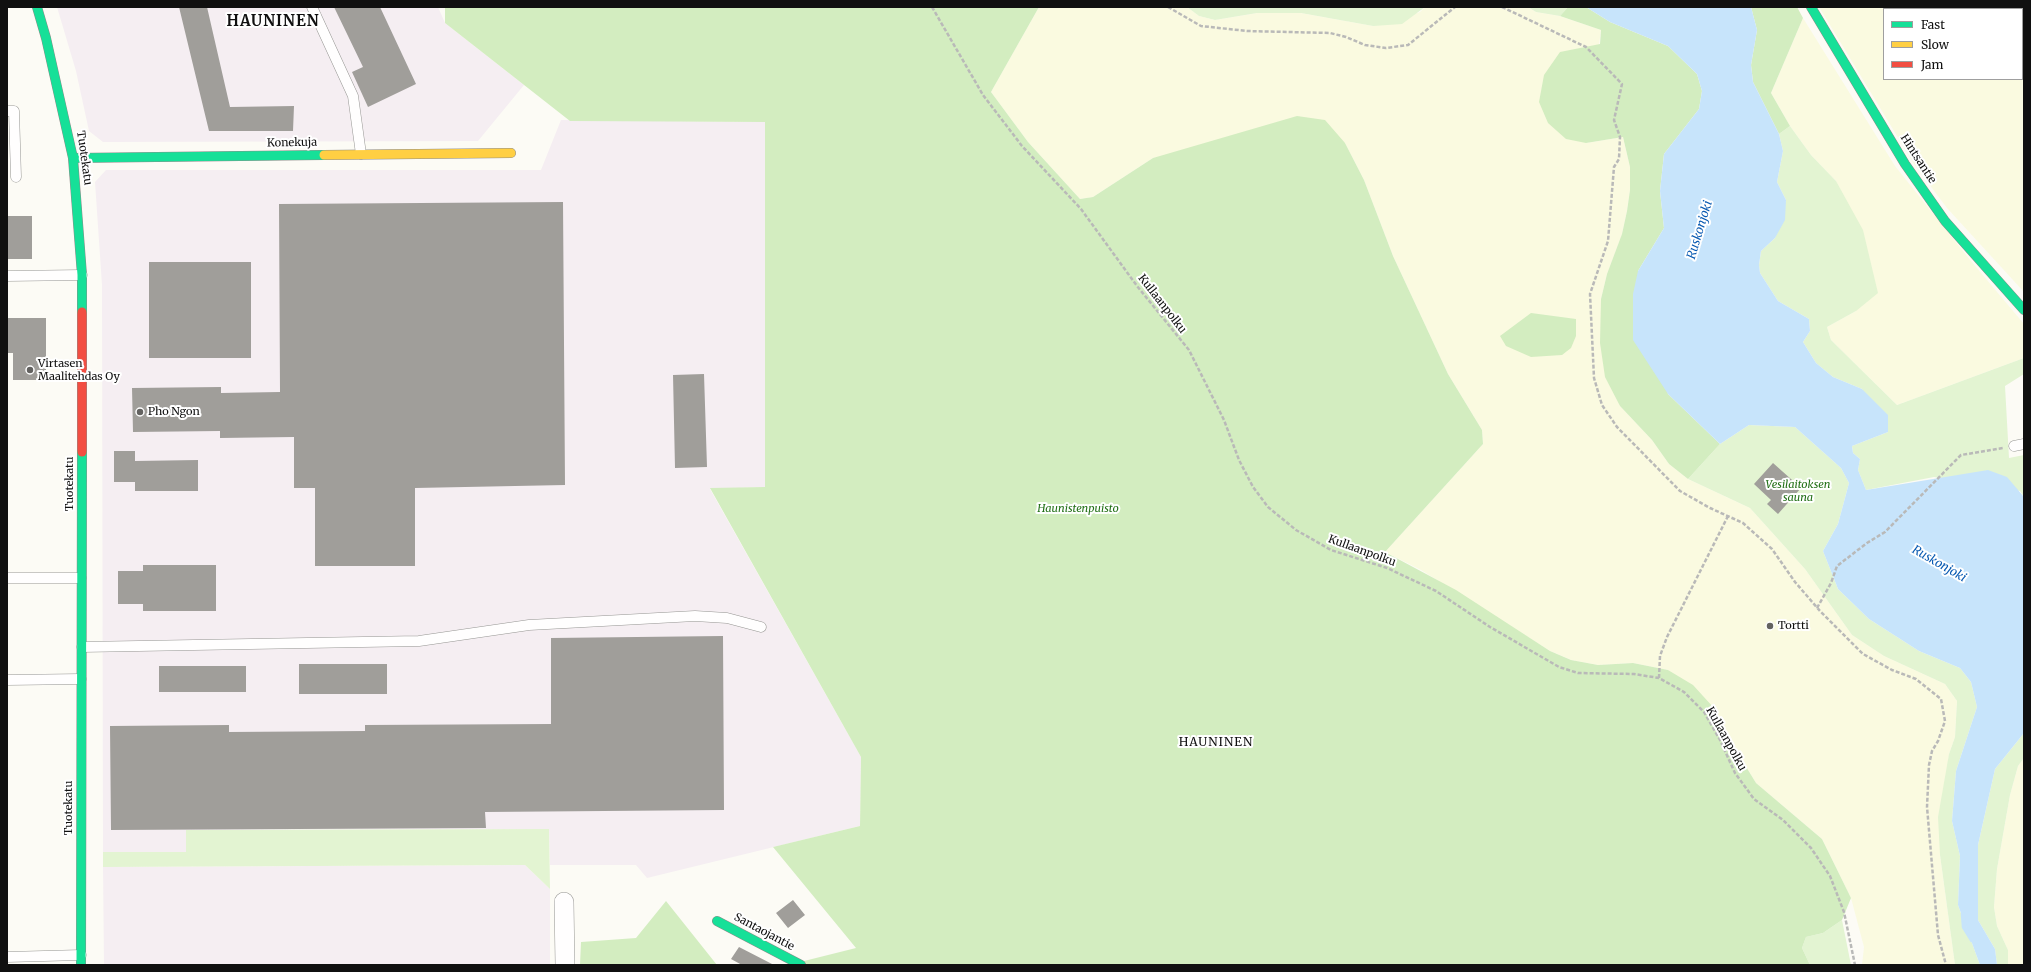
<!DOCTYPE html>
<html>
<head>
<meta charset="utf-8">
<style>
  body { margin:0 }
  #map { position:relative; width:2031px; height:972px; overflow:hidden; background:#fcfbf5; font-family:Merriweather,serif }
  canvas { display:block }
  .frame { position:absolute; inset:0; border:8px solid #101010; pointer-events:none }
  .legend { position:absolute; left:1883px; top:8px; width:140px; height:72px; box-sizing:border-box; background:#fff; border:1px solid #9f9f9f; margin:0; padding:5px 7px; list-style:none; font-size:12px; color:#101010 }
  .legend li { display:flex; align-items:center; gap:8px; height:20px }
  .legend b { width:20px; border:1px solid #9f9f9f }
</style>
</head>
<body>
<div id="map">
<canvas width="2031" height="972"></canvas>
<div class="frame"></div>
<ul class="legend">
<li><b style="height:5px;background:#16e098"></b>Fast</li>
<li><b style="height:5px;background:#ffcf43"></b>Slow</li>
<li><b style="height:5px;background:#f24e42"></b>Jam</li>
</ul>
</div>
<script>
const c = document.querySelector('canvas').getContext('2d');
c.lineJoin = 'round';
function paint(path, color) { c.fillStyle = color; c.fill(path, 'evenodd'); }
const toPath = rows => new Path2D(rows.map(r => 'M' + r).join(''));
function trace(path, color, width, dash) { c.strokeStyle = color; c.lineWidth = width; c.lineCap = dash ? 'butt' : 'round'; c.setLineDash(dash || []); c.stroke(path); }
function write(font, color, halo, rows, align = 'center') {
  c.font = font + ' Merriweather,serif'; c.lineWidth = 4; c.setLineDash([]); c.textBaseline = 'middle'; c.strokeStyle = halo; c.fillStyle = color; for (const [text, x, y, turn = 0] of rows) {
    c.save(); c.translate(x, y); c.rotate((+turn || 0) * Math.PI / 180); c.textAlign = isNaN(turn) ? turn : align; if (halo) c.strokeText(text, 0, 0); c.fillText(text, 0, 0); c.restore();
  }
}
const industrial = toPath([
  [57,7,438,7,445,23,524,85,478,141,103,142,89,131,76,71],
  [561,120,765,122,765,487,710,489,861,757,860,826,647,878,636,865,550,865,549,829,186,830,186,852,103,852,102,285,95,182,106,170,541,170],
  [525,865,550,889,550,965,104,965,103,867]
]);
const farmland = toPath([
  [1039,7,1187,7,1199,16,1215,20,1257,13,1301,13,1373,26,1420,12,1425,7,1528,7,1536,12,1560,16,1601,30,1586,143,1623,137,1630,167,1630,190,1627,211,1622,234,1607,274,1601,299,1620,406,1652,440,1669,464,1688,479,1750,508,1805,569,1852,635,1884,656,1945,684,1957,701,1955,737,1949,754,1940,855,1955,965,1862,965,1864,947,1851,898,1822,839,1756,783,1734,747,1668,670,1633,663,1598,665,1571,660,1550,651,1421,570,1385,552,1483,444,1482,430,1448,374,1393,256,1364,180,1345,143,1153,158,1093,197,1080,199,1028,142,991,92],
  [1819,7,2024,7,2024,292,1947,208,1914,164],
  [1884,9,2022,9,2022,79,1884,79],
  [1803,18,1895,166,1971,261,2024,324,2024,358,1897,405,1831,340,1827,327,1856,311,1836,181,1811,155,1790,126,1771,93],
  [2024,758,2024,965,2008,965,2008,950,1997,926,1994,907,1997,869,2010,795,2018,766]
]);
const green = toPath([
  [1187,7,1425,7,1402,24,1373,26,1301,13,1257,13,1215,20,1199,16],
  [1528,7,1568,7,1560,16,1536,12],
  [1790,126,1811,155,1836,181,1863,230,1878,293,1856,311,1827,327,1831,340,1897,405,2024,358,2024,374,2005,386,2009,458,2024,455,2024,497,2020,491,1934,477,1866,490,1858,470,1860,459,1853,453,1852,446,1888,432,1862,389,1833,377,1816,363,1803,342,1810,331,1809,319,1778,301,1760,273,1759,265,1761,251,1775,238,1786,200,1777,182,1783,151,1779,134],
  [1749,425,1795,427,1841,468,1849,483,1838,524,1823,551,1838,589,1869,619,1919,651,1960,668,1971,682,1977,707,1956,771,1952,821,1960,856,1958,905,1980,965,1955,965,1940,855,1938,817,1949,754,1955,737,1957,701,1945,684,1884,656,1852,635,1805,569,1750,508,1688,479,1720,444],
  [2024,733,2024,758,2018,766,2010,795,1997,869,1994,907,1997,926,2008,950,2008,965,1997,965,1995,949,1978,920,1978,845,1995,769],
  [549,829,550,889,525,865,103,867,103,852,186,852,186,830],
  [1842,920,1851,965,1810,965,1802,948,1806,937,1823,933]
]);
const forest = toPath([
  [445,7,1039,7,991,92,1028,142,1080,199,1093,197,1153,158,1297,116,1325,120,1345,143,1364,180,1393,256,1448,374,1482,430,1483,444,1385,552,1456,590,1550,651,1571,660,1598,665,1633,663,1668,670,1693,685,1713,707,1734,747,1756,783,1822,839,1851,898,1842,920,1823,933,1806,937,1802,948,1810,965,788,965,856,948,773,847,860,826,861,757,710,488,765,487,765,122,570,121,445,23],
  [1568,7,1586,7,1610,22,1668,46,1697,74,1702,91,1699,109,1664,154,1660,191,1664,228,1638,271,1668,394,1720,444,1688,479,1669,464,1652,440,1620,406,1605,377,1600,343,1601,299,1607,274,1622,234,1627,211,1630,190,1630,167,1623,137,1586,143,1566,139,1548,123,1539,102,1544,75,1560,52,1600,44,1601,30,1560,16],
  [1751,7,1797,7,1803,18,1771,93,1790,126,1779,134,1753,82,1751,65,1757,30],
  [1531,313,1576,319,1576,336,1571,348,1562,355,1531,357,1506,346,1500,336],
  [666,901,717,965,580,965,581,942,636,938]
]);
const water = toPath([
  [1586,7,1751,7,1757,30,1751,65,1753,82,1779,134,1783,151,1777,182,1786,200,1785,220,1775,238,1761,251,1759,265,1760,273,1778,301,1809,319,1810,331,1803,342,1816,363,1833,377,1862,389,1888,415,1888,432,1852,446,1853,453,1860,459,1858,470,1866,490,1988,470,2007,477,2024,497,2024,733,1995,769,1978,845,1978,920,1995,949,1997,965,1980,965,1958,905,1960,856,1952,821,1956,771,1977,707,1971,682,1960,668,1919,651,1869,619,1838,589,1823,551,1838,524,1849,483,1841,468,1795,427,1749,425,1720,444,1668,394,1633,340,1633,294,1638,271,1664,228,1660,191,1664,154,1699,109,1702,91,1697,74,1668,46,1610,22]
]);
const stream = toPath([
  [1963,914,1964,927,1972,940]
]);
const building = toPath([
  [179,7,207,7,230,107,294,106,293,131,209,131],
  [334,7,380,7,416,84,368,107,352,72,363,67],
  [563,202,565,485,415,488,415,566,315,566,315,488,294,488,294,437,220,438,220,431,133,432,132,388,221,387,221,393,280,392,279,204],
  [7,216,32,216,32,259,7,259],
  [149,262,251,262,251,358,149,358],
  [7,318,46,318,46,380,13,380,13,353,7,353],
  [704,374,707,467,675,468,673,375],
  [114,451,135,451,135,461,198,460,198,491,135,491,135,482,114,482],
  [1773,463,1801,488,1778,514,1767,504,1771,500,1754,484],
  [143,565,216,565,216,611,143,611,143,604,118,604,118,571,143,571],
  [723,636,724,810,485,812,486,828,111,830,110,726,229,725,229,732,365,731,365,725,551,724,551,638],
  [299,664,387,664,387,694,299,694],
  [159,666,246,666,246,692,159,692],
  [793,900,805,915,788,928,776,913],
  [739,947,774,965,742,965,731,959]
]);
const path = toPath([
  [932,7,983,95,1022,146,1081,209,1137,286,1189,350,1224,420,1239,460,1253,487,1268,507,1296,530,1331,550,1387,568,1436,591,1490,627,1559,667,1578,673,1634,674,1659,678,1684,692,1704,712,1720,740,1735,773,1754,799,1783,820,1811,848,1830,876,1844,912,1855,965],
  [1168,7,1201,26,1247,31,1330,33,1346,37,1365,45,1386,48,1408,45,1455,7],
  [1502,7,1586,47,1622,84,1614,120,1620,137,1619,159,1614,167,1608,241,1590,294,1594,378,1602,405,1617,427,1680,491,1710,508,1743,523,1772,549,1795,582,1820,611,1863,654,1892,670,1916,679,1941,699,1945,721,1938,741,1932,751,1929,765,1927,807,1938,935,1946,965],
  [1817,608,1831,583,1837,566,1867,543,1885,532,1961,455,2003,448],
  [1659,678,1660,656,1667,637,1728,516]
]);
const lane = toPath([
  [312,7,353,96,361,154],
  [7,111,14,111,16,177],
  [7,276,82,275],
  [2014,446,2024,444],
  [7,578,81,578],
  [82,647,419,641,529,625,695,616,727,618,761,627],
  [7,680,81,679],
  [7,957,81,955]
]);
const street = toPath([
  [564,902,565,965]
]);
const fast = toPath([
  [37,7,46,38,73,158,82,275,82,312],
  [1811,7,1905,164,1945,221,2024,310],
  [73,158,324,155],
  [717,921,801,965],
  [81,965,82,452]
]);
const slow = toPath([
  [324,155,511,153]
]);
const jam = toPath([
  [82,452,82,312]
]);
const markers = [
  [30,370,4,"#636260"],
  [140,412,4,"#636260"],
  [1770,626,4,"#636260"]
];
const streetNames = [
  ["Konekuja",292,143,-1],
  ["Tuotekatu",84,158,82],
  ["Hintsantie",1918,159,57],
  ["Kullaanpolku",1162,304,52],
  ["Tuotekatu",70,484,-90],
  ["Kullaanpolku",1362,551,20],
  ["Kullaanpolku",1726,739,61],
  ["Tuotekatu",69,808,-90],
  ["Santaojantie",764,932,28]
];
const poiNames = [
  ["Virtasen",38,364],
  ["Maalitehdas Oy",38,377],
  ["Pho Ngon",148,412],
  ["Tortti",1778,626]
];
const parkNames = [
  ["Vesilaitoksen",1798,485],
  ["sauna",1798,498],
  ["Haunistenpuisto",1078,509]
];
const waterNames = [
  ["Ruskonjoki",1700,230,-73],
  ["Ruskonjoki",1939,564,30]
];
const neighbourhoodNames = [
  ["HAUNINEN",1216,743]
];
const districtNames = [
  ["HAUNINEN",273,22]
];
paint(industrial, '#f5eef2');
paint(farmland, '#fafae0');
paint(green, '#e3f4d2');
paint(forest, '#d3edc0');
paint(water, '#c7e4fb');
trace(stream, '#c7e4fb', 4.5);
paint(building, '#a09e9a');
trace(lane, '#969693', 11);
trace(street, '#969693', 20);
trace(fast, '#8d8c8a', 10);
trace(slow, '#8d8c8a', 10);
trace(jam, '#8d8c8a', 10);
trace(path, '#b9b9b8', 2.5, [4, 2]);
trace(lane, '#fffefe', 10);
trace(street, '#fffefe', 19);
trace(fast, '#16e098', 9);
trace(slow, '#ffcf43', 9);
trace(jam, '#f24e42', 9);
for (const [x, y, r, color] of markers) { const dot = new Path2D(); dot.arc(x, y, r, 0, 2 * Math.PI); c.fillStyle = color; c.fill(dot); trace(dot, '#fff', 1.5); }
write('11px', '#101010', '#fff', streetNames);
write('11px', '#101010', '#fff', poiNames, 'left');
write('italic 11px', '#227017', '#fff', parkNames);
write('italic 12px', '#095ab2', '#fff', waterNames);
c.letterSpacing = '1px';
write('12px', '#101010', '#fff', neighbourhoodNames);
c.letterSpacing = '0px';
c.letterSpacing = '1px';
write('bold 15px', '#101010', '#fff', districtNames);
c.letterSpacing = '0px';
</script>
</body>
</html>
